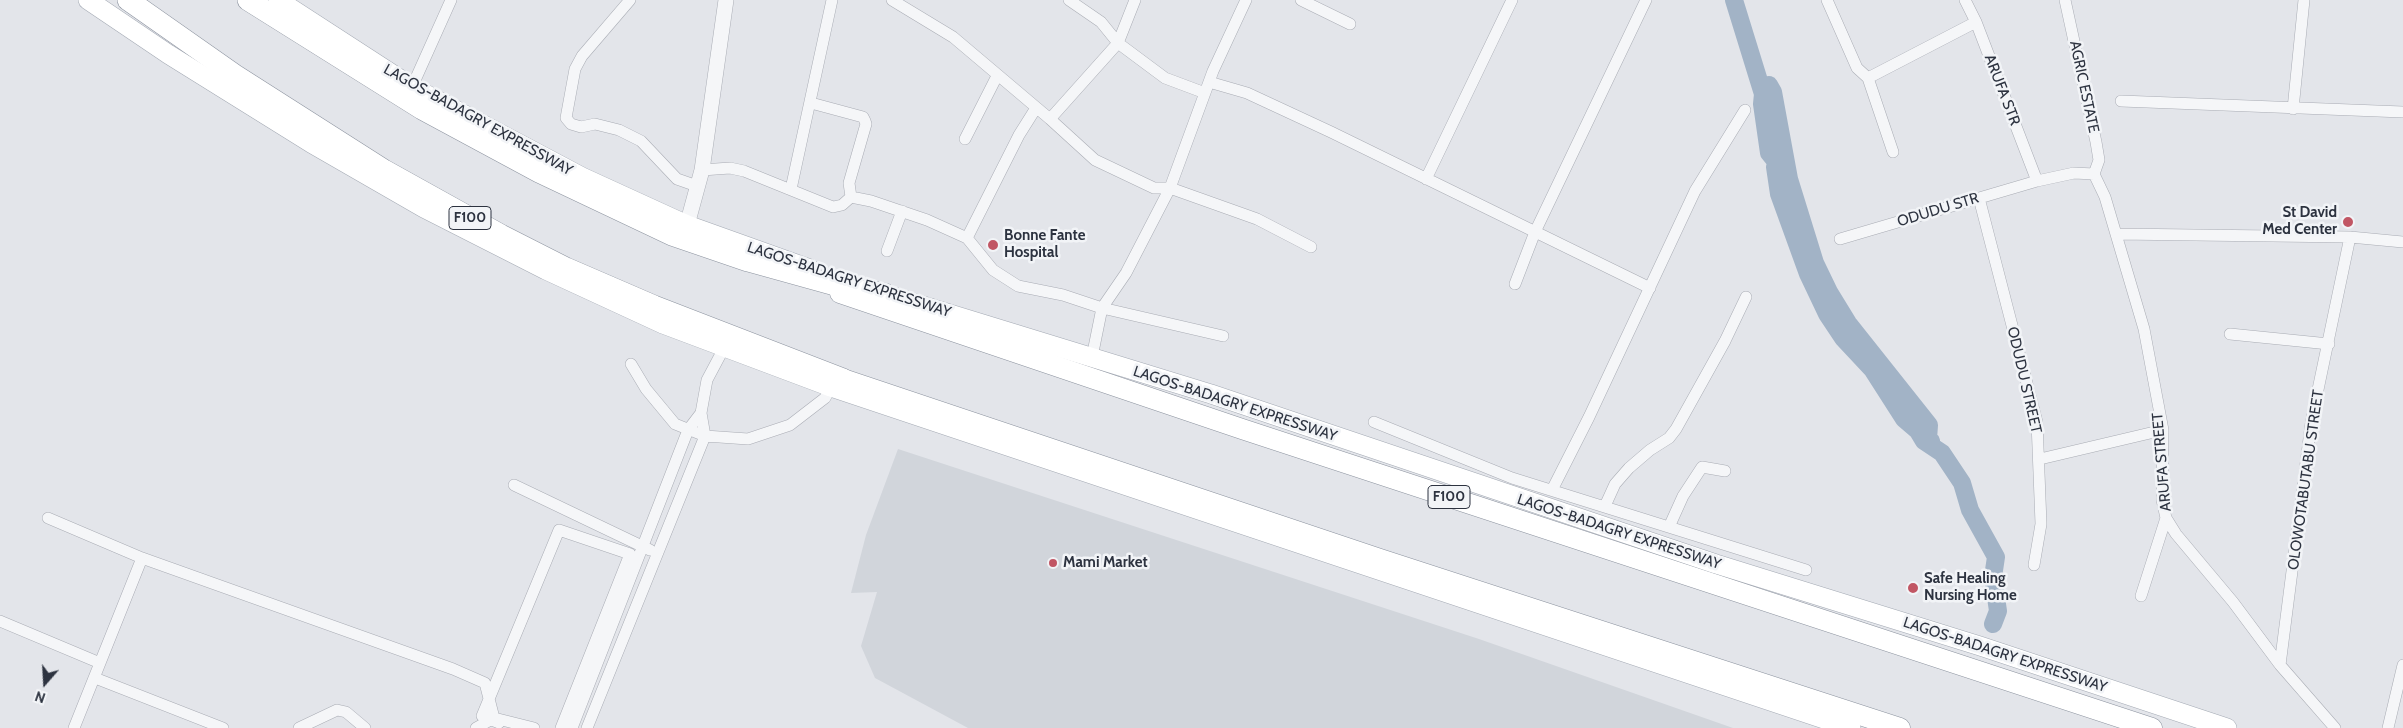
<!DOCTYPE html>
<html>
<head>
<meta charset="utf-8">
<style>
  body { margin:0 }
  #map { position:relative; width:2403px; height:728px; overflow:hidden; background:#e3e5ea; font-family:Cabin,sans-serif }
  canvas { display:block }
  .north { position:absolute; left:20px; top:658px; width:50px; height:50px; -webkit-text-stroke:4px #f2f4f7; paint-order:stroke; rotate:199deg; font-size:14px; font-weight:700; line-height:20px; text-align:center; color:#2d3340 }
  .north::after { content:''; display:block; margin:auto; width:18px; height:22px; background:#2d3340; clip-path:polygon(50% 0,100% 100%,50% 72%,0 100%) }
</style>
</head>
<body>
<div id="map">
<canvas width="2403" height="728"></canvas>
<div class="north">N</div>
</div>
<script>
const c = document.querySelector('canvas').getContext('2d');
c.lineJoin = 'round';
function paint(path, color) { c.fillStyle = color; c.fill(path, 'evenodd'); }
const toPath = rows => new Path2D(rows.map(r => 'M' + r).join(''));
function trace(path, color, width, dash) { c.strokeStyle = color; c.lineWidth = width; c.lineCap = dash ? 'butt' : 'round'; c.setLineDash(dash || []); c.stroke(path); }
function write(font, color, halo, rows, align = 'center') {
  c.font = font + ' Cabin,sans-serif'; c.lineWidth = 5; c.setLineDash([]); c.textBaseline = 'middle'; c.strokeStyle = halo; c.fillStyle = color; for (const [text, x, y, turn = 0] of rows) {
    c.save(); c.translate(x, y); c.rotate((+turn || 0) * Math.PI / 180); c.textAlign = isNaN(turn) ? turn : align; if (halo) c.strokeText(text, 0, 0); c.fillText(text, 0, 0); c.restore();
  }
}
const built = toPath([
  [898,449,1479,639,1733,728,968,728,875,678,861,646,877,592,851,593,866,535]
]);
const river = toPath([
  [1734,0,1763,94,1762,104,1769,153,1777,163,1775,167,1779,194,1808,274,1827,314,1843,338,1872,369,1904,419,1918,431,1924,441,1942,453,1962,483,1970,510,1996,557,1993,577,1998,611,1993,624],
  [1769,85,1773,92,1789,179,1815,263,1829,292,1848,323,1929,425,1928,439,1931,441]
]);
const minor = toPath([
  [630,0,582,56,575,69,566,118,571,124,581,127,595,124,619,130,641,141,677,179,697,186],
  [892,0,953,37,1050,119,1095,160,1154,188,1170,188,1257,219,1311,247],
  [1069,0,1101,22,1118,43,1165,78,1205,93],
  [1301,0,1350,24],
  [1827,0,1857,68,1868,78,1893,152],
  [1965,0,1976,22,2037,181],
  [2065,0,2096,142,2099,160,2094,174],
  [1868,78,1976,22],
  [1209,82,1247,93,1331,132,1650,288],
  [412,87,451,0],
  [2121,101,2403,112],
  [811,103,863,117,865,121,866,124,849,183,851,197],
  [2293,109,2304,0],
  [1050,119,1118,43,1135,0],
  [965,139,997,76],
  [702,170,730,168,744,171,833,207,842,205,851,197,871,201,927,220,967,238,993,270,1018,286,1063,295,1102,308,1223,336],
  [1426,179,1512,0],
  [791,189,832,0],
  [1979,198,2037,422,2041,524,2034,565],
  [2117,234,2350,237,2403,242],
  [967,238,1019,135,1036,108],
  [1840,239,2037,181,2074,173,2094,174,2105,197,2144,329,2163,430,2162,500,2166,518,2176,534,2233,602,2280,665,2335,728],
  [887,251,902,211],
  [1515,284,1535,232,1646,0],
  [2230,334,2329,344],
  [1092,357,1102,308,1126,273,1170,188,1213,71,1246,0],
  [631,364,646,389,675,424,705,436,748,439,790,425,825,398,831,387],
  [1374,422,1512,478,1806,570],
  [2040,459,2163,430],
  [514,485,650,550],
  [1552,490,1589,417,1695,191,1745,110],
  [1605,506,1615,484,1629,468,1650,450,1669,438,1676,429,1725,341,1746,297],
  [48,518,142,558,453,669,485,683,494,718,534,728],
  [1669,527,1683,496,1702,467,1725,471],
  [2141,596,2166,518],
  [0,621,100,663],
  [2280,665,2311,423,2350,237],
  [95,678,223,728],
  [499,723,482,716,559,530,630,554,561,728],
  [74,728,142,558],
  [299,728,337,710,346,712,365,728],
  [476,728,494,718],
  [572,728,688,430,701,413],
  [587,728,705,436,701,413,707,380,724,348],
  [2388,728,2403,665]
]);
const tertiary = toPath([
  [687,225,702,170,726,0]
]);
const primary = toPath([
  [88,0,168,54,311,143,424,208,546,270,663,324,831,387,1851,728],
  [278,0,412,87,582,177,687,225,810,269],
  [872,290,1211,394,1716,564,1980,646,2227,728]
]);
const trunk = toPath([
  [840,293,1242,429,2152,728],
  [843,379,1380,559,1900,728]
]);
const motorway = toPath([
  [128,0,235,75,384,170,501,235,566,268,654,306,843,379],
  [248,0,422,109,539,172,672,235,748,261,849,289,885,294]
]);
const markers = [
  [2348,222,6,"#c15664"],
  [993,245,6,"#c15664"],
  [1053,563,5,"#c15664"],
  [1913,588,6,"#c15664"]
];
const shields = [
  [470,218,42],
  [1449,497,42]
];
const shieldNames = [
  ["F100",470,218],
  ["F100",1449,497]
];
const streetNames = [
  ["AGRIC ESTATE",2084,87,78],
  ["ARUFA STR",2002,90,69],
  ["LAGOS-BADAGRY EXPRESSWAY",478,120,29],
  ["ODUDU STR",1938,210,-17],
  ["LAGOS-BADAGRY EXPRESSWAY",849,280,18],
  ["ODUDU STREET",2024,380,77],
  ["LAGOS-BADAGRY EXPRESSWAY",1235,404,18],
  ["ARUFA STREET",2162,462,-95],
  ["OLOWOTABUTABU STREET",2306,480,-82],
  ["LAGOS-BADAGRY EXPRESSWAY",1619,532,18],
  ["LAGOS-BADAGRY EXPRESSWAY",2005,655,18]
];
const poiNames = [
  ["St David",2337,213,"right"],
  ["Med Center",2337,230,"right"],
  ["Bonne Fante",1004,236],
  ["Hospital",1004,253],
  ["Mami Market",1063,563],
  ["Safe Healing",1924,579],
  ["Nursing Home",1924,596]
];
paint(built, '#d1d5db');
trace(river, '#a2b3c6', 18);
trace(minor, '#a9acb4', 12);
trace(tertiary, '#a9acb4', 16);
trace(primary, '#a4aab4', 20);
trace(trunk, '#8c939f', 21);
trace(motorway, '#8c939f', 22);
trace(minor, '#f5f6f8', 11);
trace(tertiary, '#f5f6f8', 15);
trace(primary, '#fff', 19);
trace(trunk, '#fff', 20);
trace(motorway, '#fff', 21);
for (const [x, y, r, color] of markers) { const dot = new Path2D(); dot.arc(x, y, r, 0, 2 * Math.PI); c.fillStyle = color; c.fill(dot); trace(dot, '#f2f4f7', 2); }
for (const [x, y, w] of shields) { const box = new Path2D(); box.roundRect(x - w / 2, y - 11.5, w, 23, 4); c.fillStyle = '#f2f4f7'; c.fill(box); trace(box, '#2d3340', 1); }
write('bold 14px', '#2d3340', null, shieldNames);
write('15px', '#2d3340', '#f2f4f7', streetNames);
write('bold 15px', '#2d3340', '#f2f4f7', poiNames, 'left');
</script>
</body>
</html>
